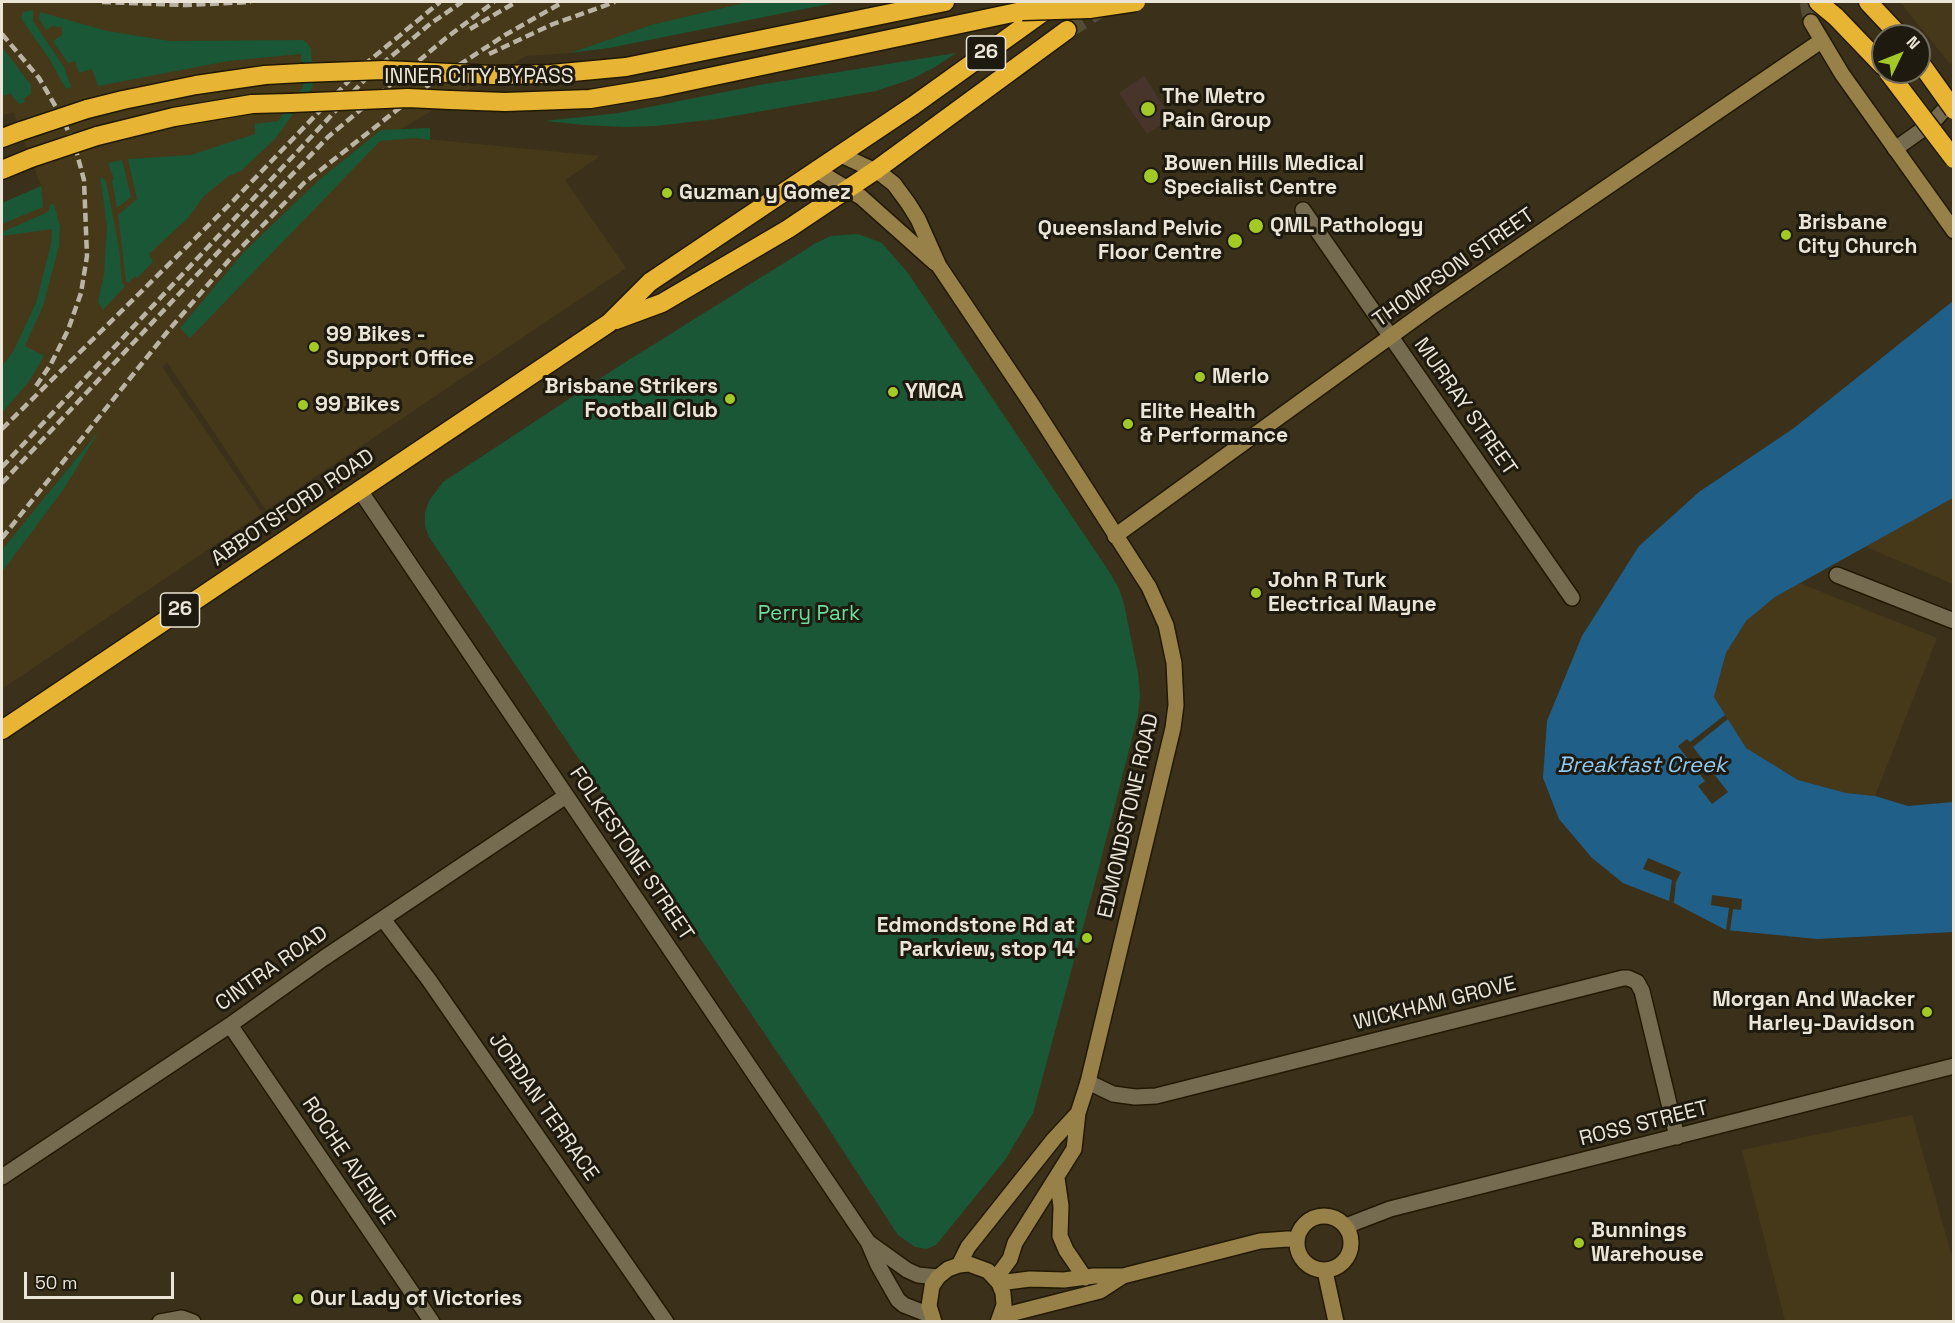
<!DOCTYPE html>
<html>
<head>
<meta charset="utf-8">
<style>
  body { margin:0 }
  #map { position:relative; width:1955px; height:1323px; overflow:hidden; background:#3b311a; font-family:"Space Grotesk",sans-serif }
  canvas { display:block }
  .frame { position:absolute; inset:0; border:3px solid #ebe5d7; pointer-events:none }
  .north { position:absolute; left:1871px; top:24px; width:60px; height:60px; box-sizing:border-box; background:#1e1a0f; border:2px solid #706b5f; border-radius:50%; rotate:47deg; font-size:16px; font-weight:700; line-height:24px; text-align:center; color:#ebe5d7 }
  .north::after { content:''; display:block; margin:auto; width:21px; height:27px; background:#a3c927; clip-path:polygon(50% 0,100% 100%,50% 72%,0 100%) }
  .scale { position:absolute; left:24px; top:1272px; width:150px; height:27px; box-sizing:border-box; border:3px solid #ebe5d7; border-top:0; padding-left:8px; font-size:18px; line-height:21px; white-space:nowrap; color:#ebe5d7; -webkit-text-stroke:4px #1e1a0f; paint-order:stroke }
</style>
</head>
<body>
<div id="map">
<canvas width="1955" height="1323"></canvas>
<div class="frame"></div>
<div class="north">N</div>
<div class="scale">50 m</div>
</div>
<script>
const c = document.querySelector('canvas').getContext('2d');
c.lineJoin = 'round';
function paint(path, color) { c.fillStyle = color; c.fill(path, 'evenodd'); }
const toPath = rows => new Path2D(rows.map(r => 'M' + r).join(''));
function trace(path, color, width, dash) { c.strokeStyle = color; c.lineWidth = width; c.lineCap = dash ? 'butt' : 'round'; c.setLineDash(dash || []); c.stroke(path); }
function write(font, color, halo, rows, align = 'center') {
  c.font = font + ' "Space Grotesk",sans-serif'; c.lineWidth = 6; c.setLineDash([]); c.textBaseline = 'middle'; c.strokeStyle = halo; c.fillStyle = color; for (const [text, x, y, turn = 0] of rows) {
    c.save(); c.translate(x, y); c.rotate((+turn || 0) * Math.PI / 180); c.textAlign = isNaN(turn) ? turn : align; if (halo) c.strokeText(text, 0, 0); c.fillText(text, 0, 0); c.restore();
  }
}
const built = toPath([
  [2,2,748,2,651,25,570,53,526,56,382,140,416,138,600,156,565,180,626,268,266,510,167,362,162,367,262,513,2,689,2,203,41,186,14,113,2,115],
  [1900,2,1953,2,1953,62,1950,64],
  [1953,498,1953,584,1864,546],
  [1799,583,1937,638,1875,796,1846,793,1798,780,1765,760,1746,748,1714,697,1726,653,1746,621,1775,597],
  [1912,1115,1953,1260,1953,1321,1785,1321,1742,1150]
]);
const medical = toPath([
  [1144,76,1171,118,1147,134,1119,93]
]);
const green = toPath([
  [748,2,839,2,609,48,570,53,651,25],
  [33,10,33,21,64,67,71,87,66,89,50,60,21,18,23,12],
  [40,12,107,31,170,41,303,40,308,44,311,49,313,86,275,139,242,170,227,177,204,196,188,218,149,254,153,262,137,278,135,276,128,283,126,281,118,215,137,199,128,159,191,155,255,134,255,124,278,121,303,87,301,54,228,61,98,86,92,69,79,73,75,61,68,63,53,41,62,35,62,27,52,26,46,30,39,19],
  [2,47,31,85,31,94,24,98,25,102,19,104,10,93,5,96,2,93],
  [956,53,935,67,912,79,876,91,717,119,655,126,624,127,584,125,545,121,619,113,765,84],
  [430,128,430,140,416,138,380,141,190,338,180,328,244,252,318,181,381,130],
  [122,160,131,197,117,208,112,180,114,179,108,163],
  [100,176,106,181,119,248,122,283,125,286,103,310,98,302,104,275,107,226],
  [41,186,43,207,2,224,2,203],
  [54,204,60,227,59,246,43,306,25,346,44,356,30,380,2,413,2,366,13,352,36,303,51,244,52,229,2,236,2,232,46,213,49,210,50,205],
  [858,234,882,243,908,273,1110,573,1119,589,1124,604,1138,673,1140,696,1138,715,1097,875,1033,1113,1005,1160,936,1245,926,1249,915,1247,898,1235,823,1120,429,537,425,526,425,513,429,501,443,482,613,370,816,243,831,236],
  [99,431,65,487,2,572,2,550]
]);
const water = toPath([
  [1953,301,1953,498,1775,597,1746,621,1726,653,1714,697,1746,748,1798,780,1846,793,1875,796,1908,806,1953,802,1953,932,1817,939,1726,930,1674,903,1623,883,1592,858,1559,819,1543,778,1547,721,1582,636,1639,546,1699,492,1794,428]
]);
const pier = toPath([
  [1725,715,1728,719,1693,747,1728,792,1712,804,1698,786,1705,781,1678,746,1687,739,1690,742],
  [1648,858,1681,872,1676,882,1674,903,1669,901,1672,880,1643,869],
  [1712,895,1742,899,1741,910,1733,909,1730,931,1726,930,1729,908,1711,905]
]);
const secondaryTunnel = toPath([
  [1807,2,1811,22]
]);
const highwayTunnel = toPath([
  [1067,30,1103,7]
]);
const street = toPath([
  [1895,149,1933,122,1954,99],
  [1303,210,1572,598],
  [359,489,868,1242,878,1265,898,1300,904,1305,932,1316],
  [1837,575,1954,621],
  [383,919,429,980,666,1322],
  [230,1025,432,1322],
  [1088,1082,1113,1094,1135,1097,1156,1096,1623,978,1628,978,1637,982,1642,991,1677,1137],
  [2,1177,230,1025,324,958,566,796],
  [1346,1226,1390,1209,1954,1066],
  [868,1242,907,1270,918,1275,938,1277],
  [160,1322,182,1318,193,1322]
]);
const secondary = toPath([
  [1811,22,1842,74,1954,231],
  [841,155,880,173,894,184,908,203,918,219,939,266,1031,403,1149,587,1166,625,1174,663,1176,705,1173,728,1088,1082,1078,1113,1074,1149,1015,1243,1010,1259,996,1278],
  [816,170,861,197,935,263],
  [1115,536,1434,305,1821,41],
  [1057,1178,1061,1206,1060,1236,1066,1250,1085,1278],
  '1297 1243a27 27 0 1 1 54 0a27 27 0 1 1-54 0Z',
  [959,1265,968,1247,1054,1139,1078,1113],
  [1325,1271,1336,1322],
  [999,1283,1030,1279,1064,1280,1094,1276,1123,1276,1260,1241,1288,1239,1297,1240],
  [1002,1316,1100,1291,1123,1276],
  [934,1322,929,1306,932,1286,938,1277,948,1269,959,1265,969,1264,988,1271,999,1283,1003,1293,1004,1305,998,1322]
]);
const highway = toPath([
  [1818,2,1836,17,1883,66],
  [1868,2,1900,36],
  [493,75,551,74,626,67,945,2],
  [450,100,505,102,590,99,662,87,1022,11],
  [87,109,123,100,196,85,265,75,302,73],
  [97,136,174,117,252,104,291,103],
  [2,138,21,131],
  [2,170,31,158],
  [616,320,662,303,788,229,876,170,1067,30],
  [2,730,609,323,650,282,914,105,1052,6]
]);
const rail = toPath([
  [102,2,186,5,251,2],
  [470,29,516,2],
  [2,34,39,78,63,119,76,150,84,180,87,256,81,293,68,330,51,364,34,389],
  [489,54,553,24,615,2],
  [2,429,233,201,364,65,440,2],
  [2,467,370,74,430,24,462,2],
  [2,483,238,231,328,137,446,38,494,2],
  [2,538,168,331,230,259,304,183,430,84,505,35,563,2]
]);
const highwayBridge = toPath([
  [1022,11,1089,9,1136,2],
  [1919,61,1954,110],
  [1888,72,1954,159],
  [302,73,384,70,493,75],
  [291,103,408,98,450,100],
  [21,131,87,109],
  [31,158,97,136]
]);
const markers = [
  [1148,109,8,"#a3c927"],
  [1151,176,8,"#a3c927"],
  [667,193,6,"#a3c927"],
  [1256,226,8,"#a3c927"],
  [1786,235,6,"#a3c927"],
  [1235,241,8,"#a3c927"],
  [314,347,6,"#a3c927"],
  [1200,377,6,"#a3c927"],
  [893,392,6,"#a3c927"],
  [730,399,6,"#a3c927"],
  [303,405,6,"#a3c927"],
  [1128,424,6,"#a3c927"],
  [1256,593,6,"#a3c927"],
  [1087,938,6,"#a3c927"],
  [1927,1012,6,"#a3c927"],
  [1579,1243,6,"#a3c927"],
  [298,1299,6,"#a3c927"]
];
const shields = [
  [986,53,39],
  [180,610,39]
];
const shieldNames = [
  ["26",986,53],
  ["26",180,610]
];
const streetNames = [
  ["INNER CITY BYPASS",479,77],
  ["THOMPSON STREET",1454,268,-35],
  ["MURRAY STREET",1465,407,55],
  ["ABBOTSFORD ROAD",293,508,-34],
  ["EDMONDSTONE ROAD",1129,816,-77],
  ["FOLKESTONE STREET",631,854,56],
  ["CINTRA ROAD",272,969,-35],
  ["WICKHAM GROVE",1435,1004,-14],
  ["JORDAN TERRACE",543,1107,55],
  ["ROSS STREET",1644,1124,-14],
  ["ROCHE AVENUE",348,1161,56]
];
const poiNames = [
  ["The Metro",1162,97],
  ["Pain Group",1162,121],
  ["Bowen Hills Medical",1164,164],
  ["Specialist Centre",1164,188],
  ["Guzman y Gomez",679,193],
  ["Brisbane",1798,223],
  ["City Church",1798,247],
  ["QML Pathology",1270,226],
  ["Queensland Pelvic",1222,229,"right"],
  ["Floor Centre",1222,253,"right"],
  ["99 Bikes -",326,335],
  ["Support Office",326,359],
  ["Merlo",1212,377],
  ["Brisbane Strikers",718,387,"right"],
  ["Football Club",718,411,"right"],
  ["YMCA",905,392],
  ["99 Bikes",315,405],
  ["Elite Health",1140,412],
  ["& Performance",1140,436],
  ["John R Turk",1268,581],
  ["Electrical Mayne",1268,605],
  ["Edmondstone Rd at",1075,926,"right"],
  ["Parkview, stop 14",1075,950,"right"],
  ["Morgan And Wacker",1915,1000,"right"],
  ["Harley-Davidson",1915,1024,"right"],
  ["Bunnings",1591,1231],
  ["Warehouse",1591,1255],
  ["Our Lady of Victories",310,1299]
];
const parkNames = [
  ["Perry Park",809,614]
];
const waterNames = [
  ["Breakfast Creek",1642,766]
];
paint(built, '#46391a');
paint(medical, '#47352c');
paint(green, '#1a5736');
paint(water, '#205f87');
paint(pier, '#3b311a');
trace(secondaryTunnel, '#554c36', 15, [15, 8]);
trace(highwayTunnel, '#554c36', 18, [18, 9]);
trace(street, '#221903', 18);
trace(secondary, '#221903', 18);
trace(highway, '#221903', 21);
trace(street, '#756b51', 15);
trace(secondary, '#978148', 15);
trace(highway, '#e7b533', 18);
trace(rail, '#bbb3a3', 4.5, [9, 4.5]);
trace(highwayBridge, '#221903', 21, []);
trace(highwayBridge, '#e7b533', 18);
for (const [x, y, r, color] of markers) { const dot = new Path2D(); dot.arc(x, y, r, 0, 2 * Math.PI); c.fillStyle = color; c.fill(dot); trace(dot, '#1e1a0f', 2); }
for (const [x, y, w] of shields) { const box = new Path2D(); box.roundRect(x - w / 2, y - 17, w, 34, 4.5); c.fillStyle = '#1e1a0f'; c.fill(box); trace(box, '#ebe5d7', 1.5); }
write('bold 20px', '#ebe5d7', null, shieldNames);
write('21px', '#ebe5d7', '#1e1a0f', streetNames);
write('bold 21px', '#ebe5d7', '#1e1a0f', poiNames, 'left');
write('21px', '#6ade9c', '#1e1a0f', parkNames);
write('italic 22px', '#8fcaf5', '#1e1a0f', waterNames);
</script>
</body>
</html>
